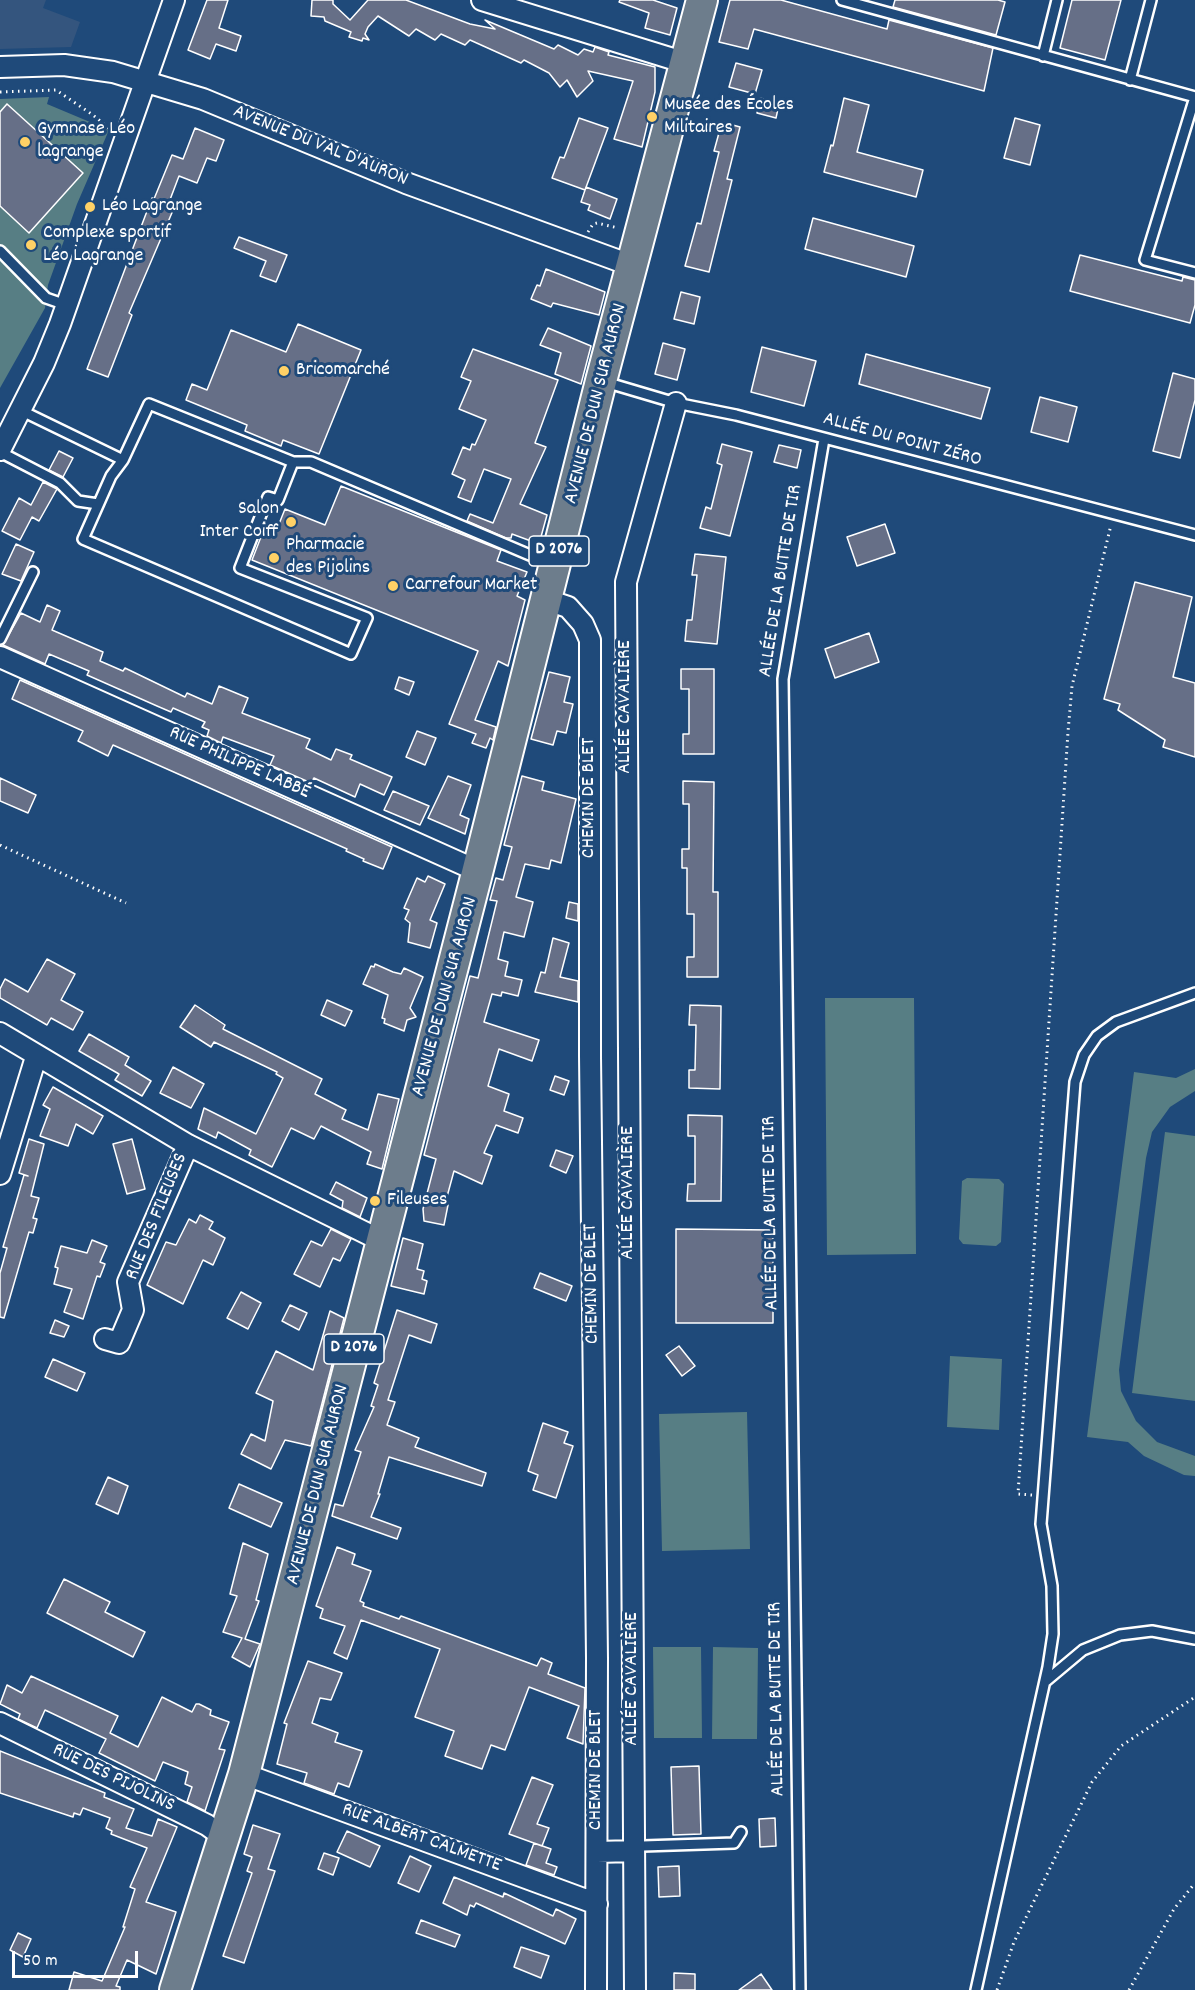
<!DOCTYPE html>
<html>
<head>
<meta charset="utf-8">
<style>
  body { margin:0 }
  #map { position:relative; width:1195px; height:1990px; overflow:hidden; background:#1f4a7a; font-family:Dekko,sans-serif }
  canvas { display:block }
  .scale { position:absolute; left:12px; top:1951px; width:126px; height:27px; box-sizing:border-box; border:3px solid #fff; border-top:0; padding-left:8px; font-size:18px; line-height:21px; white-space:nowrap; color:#fff; -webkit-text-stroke:4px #1f4a7a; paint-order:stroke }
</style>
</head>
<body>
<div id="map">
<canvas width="1195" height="1990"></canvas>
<div class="scale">50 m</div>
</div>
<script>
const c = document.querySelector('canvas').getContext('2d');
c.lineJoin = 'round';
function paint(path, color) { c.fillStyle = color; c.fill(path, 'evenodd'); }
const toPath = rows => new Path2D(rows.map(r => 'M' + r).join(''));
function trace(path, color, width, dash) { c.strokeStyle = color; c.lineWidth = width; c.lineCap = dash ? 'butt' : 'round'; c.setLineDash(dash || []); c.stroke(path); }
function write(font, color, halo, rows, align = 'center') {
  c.font = font + ' Dekko,sans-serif'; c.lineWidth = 6; c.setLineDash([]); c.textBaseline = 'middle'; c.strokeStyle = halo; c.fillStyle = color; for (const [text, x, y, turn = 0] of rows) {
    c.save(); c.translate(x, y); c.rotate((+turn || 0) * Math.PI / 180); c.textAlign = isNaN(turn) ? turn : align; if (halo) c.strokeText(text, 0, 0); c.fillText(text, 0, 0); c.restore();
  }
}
const built = toPath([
  [0,0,46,0,43,8,80,22,71,47,0,49]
]);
const green = toPath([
  [49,97,47,104,109,130,77,204,48,285,45,308,0,388,0,99],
  [825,998,914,998,916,1254,827,1255],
  [1195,1069,1195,1091,1170,1107,1152,1132,1146,1158,1119,1370,1121,1391,1136,1421,1157,1442,1195,1456,1195,1476,1184,1475,1144,1456,1128,1442,1087,1437,1134,1072,1176,1078],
  [1165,1132,1195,1136,1195,1401,1132,1393],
  [967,1178,999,1179,1004,1184,1001,1242,996,1246,963,1244,959,1239,962,1181],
  [950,1356,1002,1359,999,1430,947,1427],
  [747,1412,750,1549,662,1551,659,1414],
  [653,1647,701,1647,702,1738,654,1738],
  [713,1647,758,1648,757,1739,712,1739]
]);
const building = toPath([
  [207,0,228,0,219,28,241,36,236,51,216,44,210,59,188,50,207,0],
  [312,0,333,0,333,4,350,20,368,0,406,0,470,24,495,29,485,20,554,49,558,45,578,55,584,49,593,52,595,47,609,52,608,55,655,67,655,92,642,147,614,139,633,81,588,71,593,81,577,97,567,80,560,87,549,73,524,60,521,63,470,40,465,45,441,34,435,40,416,29,409,36,378,16,368,27,365,34,369,40,363,38,362,41,349,37,351,32,325,21,324,17,311,16,312,0],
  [620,0,653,0,677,8,670,35,645,28,649,13,619,2,620,0],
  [730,0,781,0,887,29,889,20,993,48,984,91,754,29,748,49,719,42,730,0],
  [895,0,998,0,1005,2,996,35,893,7,895,0],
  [1072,0,1121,0,1105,60,1060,48,1072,0],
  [736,63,762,70,755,94,729,87,736,63],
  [760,98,779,104,776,118,757,113,760,98],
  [844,98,869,105,857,152,923,170,916,197,824,172,831,145,833,146,844,98],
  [7,104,83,173,29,233,0,206,0,112,7,104],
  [579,118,608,128,585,190,552,178,560,157,564,158,579,118],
  [1015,118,1040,125,1030,165,1004,158,1015,118],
  [722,122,740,127,727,179,732,180,709,272,685,266,697,223,701,224,719,152,714,151,722,122],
  [195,128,224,140,216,161,207,158,197,183,179,176,168,205,174,208,129,313,132,315,108,377,87,369,152,198,154,199,172,155,183,159,195,128],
  [586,187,617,199,610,219,588,210,590,205,581,202,586,187],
  [813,218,914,246,906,277,805,249,813,218],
  [239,237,287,255,276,282,260,276,266,261,234,248,239,237],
  [1080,255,1182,281,1183,277,1195,280,1195,305,1190,323,1070,291,1080,255],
  [546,269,605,292,599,315,553,303,551,307,531,299,537,285,540,286,546,269],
  [681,292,700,297,694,324,674,319,681,292],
  [298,324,361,350,319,454,283,440,281,446,245,431,247,425,186,400,192,384,207,390,231,330,286,352,298,324],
  [548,328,591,346,581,384,555,374,561,353,540,345,548,328],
  [663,343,685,349,677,380,655,374,663,343],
  [762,347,816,361,804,406,751,392,762,347],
  [473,349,558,380,535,443,546,447,520,504,547,515,539,544,512,534,511,538,506,538,467,521,470,514,493,523,511,479,484,469,471,502,458,497,465,480,452,474,463,447,470,450,472,444,475,445,486,420,459,409,471,381,461,377,473,349],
  [866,354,990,388,981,419,859,384,866,354],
  [1173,373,1195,379,1195,400,1180,458,1153,451,1173,373],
  [1040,397,1077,407,1068,442,1031,432,1040,397],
  [722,444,752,452,730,536,700,528,706,507,711,509,722,465,717,463,722,444],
  [779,445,801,450,797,468,774,462,779,445],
  [59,451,73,458,63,477,49,470,59,451],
  [43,482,57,489,39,521,32,517,20,540,2,531,19,498,31,505,43,482],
  [341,486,501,550,497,561,527,572,517,596,525,600,508,666,498,661,475,720,496,727,493,740,490,738,486,748,472,743,476,734,449,724,478,651,252,560,266,524,277,529,285,509,325,525,341,486],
  [885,524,895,553,857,566,847,537,885,524],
  [16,544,34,552,21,581,2,574,16,544],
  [695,554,726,557,717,644,685,641,687,620,692,620,697,575,692,575,695,554],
  [1135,582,1192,597,1173,677,1195,683,1195,757,1163,747,1165,740,1118,710,1120,704,1104,699,1135,582],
  [47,605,60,611,52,630,103,652,100,661,123,671,125,668,185,697,187,693,212,704,219,686,248,698,242,713,310,739,306,748,331,760,336,749,352,755,350,759,392,777,384,795,360,784,355,797,314,778,311,783,270,765,274,756,223,737,221,743,207,736,209,730,202,727,205,722,173,708,171,712,157,706,87,675,89,671,49,654,45,664,3,645,21,613,40,622,47,605],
  [869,633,879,662,835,678,825,649,869,633],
  [681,669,714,669,714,754,683,754,683,734,689,734,689,689,681,689,681,669],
  [549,672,570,677,564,702,573,704,566,733,557,731,553,745,531,739,549,672],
  [399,677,414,682,409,695,395,689,399,677],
  [20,680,392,847,383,869,363,861,364,859,346,851,347,849,113,745,108,756,78,741,83,731,12,699,20,680],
  [417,731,436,738,425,765,406,757,417,731],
  [448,776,471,785,460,815,469,819,465,834,428,818,448,776],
  [522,776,544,782,542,790,576,799,561,863,551,860,549,869,525,864,516,897,533,902,524,937,504,932,498,959,508,962,505,976,522,980,518,996,502,992,501,996,492,994,484,1022,539,1040,532,1061,499,1049,488,1086,509,1094,504,1111,523,1118,518,1133,496,1125,484,1153,492,1156,482,1184,454,1171,445,1204,448,1205,444,1225,424,1221,423,1209,436,1159,424,1155,470,976,478,978,497,901,490,900,496,878,503,880,512,847,504,845,522,776],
  [0,778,36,795,28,813,0,801,0,778],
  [683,781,714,782,713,892,718,892,718,977,687,977,687,957,694,957,694,914,687,914,687,868,682,868,682,849,689,849,689,804,683,804,683,781],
  [393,791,429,806,420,825,384,810,393,791],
  [428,876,445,884,430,920,437,923,430,948,408,942,410,923,405,919,409,910,404,908,417,878,425,882,428,876],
  [569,902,578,904,578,921,566,918,569,902],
  [553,938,569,943,560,977,578,981,578,1002,535,992,541,972,545,973,553,938],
  [47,959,75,974,61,1000,83,1012,73,1030,51,1018,47,1025,0,998,0,989,5,979,28,992,47,959],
  [375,964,393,972,401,974,404,968,423,977,410,1008,416,1017,407,1020,404,1031,384,1023,385,1019,382,1018,388,995,363,984,371,966,374,967,375,964],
  [327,1000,352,1011,345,1026,321,1015,327,1000],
  [195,1005,225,1025,223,1029,322,1079,315,1094,346,1110,342,1119,368,1130,378,1094,399,1099,382,1169,367,1164,371,1152,321,1126,314,1139,291,1128,272,1167,249,1155,251,1150,218,1132,216,1138,198,1129,204,1108,256,1134,283,1078,276,1074,277,1072,214,1042,211,1047,180,1027,195,1005],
  [690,1005,721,1006,720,1089,689,1088,689,1070,695,1070,696,1025,689,1025,690,1005],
  [89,1034,129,1057,125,1065,151,1081,142,1096,115,1080,119,1074,79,1051,89,1034],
  [173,1067,204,1084,191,1108,160,1093,173,1067],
  [555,1076,569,1081,564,1095,550,1090,555,1076],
  [53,1087,103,1116,93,1134,76,1124,68,1146,40,1136,50,1109,43,1105,53,1087],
  [688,1115,722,1116,721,1201,687,1201,688,1184,695,1184,695,1136,688,1136,688,1115],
  [29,1139,44,1144,31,1196,39,1198,33,1218,37,1219,33,1233,29,1232,4,1318,0,1317,0,1273,7,1248,3,1247,24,1175,28,1176,19,1173,29,1139],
  [132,1139,145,1189,127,1194,113,1144,132,1139],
  [556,1150,573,1156,566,1173,550,1166,556,1150],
  [336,1182,367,1198,360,1217,342,1208,343,1201,330,1194,336,1182],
  [200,1215,213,1222,209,1229,225,1238,213,1265,203,1260,183,1304,147,1285,166,1242,176,1245,189,1219,196,1223,200,1215],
  [331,1229,351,1239,340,1261,333,1258,320,1287,294,1274,311,1241,322,1246,331,1229],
  [676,1229,773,1230,773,1323,676,1323,676,1229],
  [403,1238,423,1244,417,1269,424,1271,422,1279,427,1281,424,1294,391,1286,403,1238],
  [92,1240,107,1246,100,1262,105,1264,100,1277,97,1276,83,1319,64,1312,72,1289,54,1284,58,1268,55,1267,61,1246,87,1253,92,1240],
  [540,1273,572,1286,566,1301,534,1288,540,1273],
  [241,1292,261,1303,248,1329,227,1318,241,1292],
  [290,1305,307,1313,299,1330,282,1321,290,1305],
  [397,1310,437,1324,431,1343,409,1335,388,1400,395,1402,387,1425,419,1438,415,1447,486,1473,482,1486,389,1457,378,1494,380,1494,371,1517,401,1528,397,1539,332,1516,335,1504,343,1506,361,1452,355,1450,374,1407,371,1406,378,1385,374,1383,397,1310],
  [330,1311,344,1318,311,1446,285,1440,271,1469,241,1454,251,1434,265,1441,273,1401,256,1393,276,1351,313,1370,330,1311],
  [55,1320,69,1326,64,1337,50,1333,55,1320],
  [679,1346,695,1366,682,1376,666,1355,679,1346],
  [53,1359,85,1373,77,1391,45,1377,53,1359],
  [543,1423,568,1432,564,1443,573,1446,556,1498,533,1490,538,1475,528,1471,543,1423],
  [108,1477,128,1486,118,1514,96,1504,108,1477],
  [239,1484,282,1503,271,1527,229,1508,239,1484],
  [243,1543,268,1554,256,1600,259,1601,245,1639,260,1644,250,1667,232,1657,242,1638,223,1632,237,1596,230,1594,243,1543],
  [337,1547,355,1554,352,1564,371,1571,360,1601,364,1603,363,1606,399,1619,401,1616,537,1666,541,1658,552,1663,548,1674,585,1688,583,1744,567,1738,579,1706,529,1687,505,1750,491,1745,482,1769,445,1756,454,1731,415,1717,440,1649,361,1620,347,1659,334,1653,345,1626,320,1618,323,1609,316,1606,337,1547],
  [64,1579,110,1602,105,1612,145,1632,133,1657,47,1613,64,1579],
  [308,1661,342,1673,331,1700,320,1698,312,1723,338,1733,335,1742,362,1751,349,1787,338,1783,334,1794,304,1783,307,1773,277,1764,287,1724,284,1723,308,1661],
  [31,1676,118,1716,110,1733,138,1747,162,1697,192,1712,196,1704,199,1704,211,1710,210,1715,229,1722,219,1749,225,1750,205,1811,187,1802,192,1787,185,1784,188,1772,163,1762,155,1781,99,1753,106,1739,45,1710,37,1728,18,1719,20,1714,0,1704,7,1685,22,1693,31,1676],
  [0,1751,105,1793,104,1797,134,1809,126,1828,152,1836,158,1819,177,1827,146,1902,176,1912,156,1974,127,1960,116,1986,120,1987,120,1990,69,1990,74,1972,102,1981,125,1927,123,1927,135,1889,130,1887,147,1848,111,1834,112,1831,106,1828,110,1818,83,1808,80,1815,74,1813,73,1817,0,1793,0,1751],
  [699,1766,701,1834,673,1835,671,1767,699,1766],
  [532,1777,553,1785,537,1824,549,1828,542,1846,509,1834,532,1777],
  [775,1818,776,1846,760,1847,759,1819,775,1818],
  [253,1825,280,1834,268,1869,275,1871,244,1963,223,1956,252,1873,247,1871,252,1857,244,1854,253,1825],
  [347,1831,380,1846,370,1867,337,1852,347,1831],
  [534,1843,551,1849,546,1863,557,1867,554,1875,526,1865,534,1843],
  [324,1853,339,1858,333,1875,318,1869,324,1853],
  [410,1856,431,1866,419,1892,398,1883,410,1856],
  [679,1866,680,1896,659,1897,658,1867,679,1866],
  [454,1877,503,1897,504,1893,553,1916,556,1909,576,1919,565,1944,476,1903,474,1907,470,1905,467,1915,443,1903,454,1877],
  [421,1920,460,1935,455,1947,416,1933,421,1920],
  [18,1933,31,1939,23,1957,10,1950,18,1933],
  [521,1947,549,1956,541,1978,514,1967,521,1947],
  [674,1973,695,1974,695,1990,674,1990,674,1973],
  [761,1974,772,1990,739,1990,761,1974]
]);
const path = toPath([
  [0,92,56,90,93,115,111,130],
  [588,232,593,224,597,223,618,228],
  [0,845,126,903],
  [1032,1495,1018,1494,1068,732,1072,686,1111,525],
  [997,1990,1014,1942,1092,1782,1121,1746,1195,1697],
  [1129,1990,1174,1909,1195,1883]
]);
const lane = toPath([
  [842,0,1195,97],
  [1043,56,1057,0],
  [1130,80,1151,0],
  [1195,97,1145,260,1195,273],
  [0,251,46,298,66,305],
  [605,382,676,403,736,415,1195,535],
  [20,410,123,460,149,404,293,462,311,462,551,564],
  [0,452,60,483,78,501,98,504],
  [123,460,111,476,83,539,351,654,367,618,240,568,268,497,278,500,293,462],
  [0,639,33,572],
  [1046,1681,1083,1650,1120,1635,1152,1631,1195,1639],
  [634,1851,643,1846,734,1843,741,1832],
  [800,1990,783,679,824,439],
  [976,1990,1048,1667,1053,1634,1052,1586,1041,1524,1075,1082,1084,1055,1097,1036,1116,1022,1195,993]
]);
const street = toPath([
  [482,0,686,63],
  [0,67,64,65,113,72,203,99,406,183,633,266],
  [0,450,44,363,60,324,174,0],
  [547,600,568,607,583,624,590,640,590,1056,597,1658,596,1990],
  [0,657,478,871],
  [0,1033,188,1145,382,1241],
  [0,1174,36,1057],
  [105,1339,119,1343,133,1310,128,1282,188,1145],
  [0,1723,207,1825,225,1838],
  [244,1774,597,1904],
  [597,1852,634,1851],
  [635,1990,626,582,676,403]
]);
const primary = toPath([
  [175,1990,244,1774,475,881,601,381,702,0]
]);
const markers = [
  [652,117,6,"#ffd166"],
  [25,142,6,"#ffd166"],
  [90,207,6,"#ffd166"],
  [31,245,6,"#ffd166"],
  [284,371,6,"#ffd166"],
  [291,522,6,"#ffd166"],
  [274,558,6,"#ffd166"],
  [393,586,6,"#ffd166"],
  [375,1201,6,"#ffd166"]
];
const shields = [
  [559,551,60],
  [354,1349,60]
];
const shieldNames = [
  ["D 2076",559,551],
  ["D 2076",354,1349]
];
const poiNames = [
  ["Musée des Écoles",664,106],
  ["Militaires",664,129],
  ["Gymnase Léo",37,130],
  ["lagrange",37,153],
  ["Léo Lagrange",102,207],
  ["Complexe sportif",43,234],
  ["Léo Lagrange",43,257],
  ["Bricomarché",296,371],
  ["Salon",279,510,"right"],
  ["Inter Coiff",279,533,"right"],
  ["Pharmacie",286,546],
  ["des Pijolins",286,569],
  ["Carrefour Market",405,586],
  ["Fileuses",387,1201]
];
const streetNames = [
  ["AVENUE DU VAL D'AURON",320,147,22],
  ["AVENUE DE DUN SUR AURON",597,404,-76],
  ["ALLÉE DU POINT ZÉRO",902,441,15],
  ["ALLÉE DE LA BUTTE DE TIR",782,581,-81],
  ["ALLÉE CAVALIÈRE",626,707,-90],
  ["RUE PHILIPPE LABBÉ",239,764,24],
  ["CHEMIN DE BLET",590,798,-90],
  ["AVENUE DE DUN SUR AURON",446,997,-75],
  ["ALLÉE CAVALIÈRE",629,1193,-90],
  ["ALLÉE DE LA BUTTE DE TIR",772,1213,-91],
  ["RUE DES FILEUSES",158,1217,-68],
  ["CHEMIN DE BLET",593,1284,-91],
  ["AVENUE DE DUN SUR AURON",319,1485,-76],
  ["ALLÉE CAVALIÈRE",633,1679,-90],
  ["ALLÉE DE LA BUTTE DE TIR",778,1699,-91],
  ["CHEMIN DE BLET",597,1770,-90],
  ["RUE DES PIJOLINS",113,1779,26],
  ["RUE ALBERT CALMETTE",421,1839,20]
];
paint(built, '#34557e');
paint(green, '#577e84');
paint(building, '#666f87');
trace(building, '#fff', 1.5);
trace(lane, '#fff', 14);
trace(street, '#fff', 24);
trace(primary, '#fff', 34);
trace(path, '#fff', 3, [1.5, 4.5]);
trace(lane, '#1f4a7a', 9);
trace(street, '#1f4a7a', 20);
trace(primary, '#6d7d8c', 30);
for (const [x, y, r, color] of markers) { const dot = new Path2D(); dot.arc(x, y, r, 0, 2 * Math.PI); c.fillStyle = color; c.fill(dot); trace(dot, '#1f4a7a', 2); }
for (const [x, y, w] of shields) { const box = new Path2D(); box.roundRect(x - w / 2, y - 15, w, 30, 4.5); c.fillStyle = '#1f4a7a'; c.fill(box); trace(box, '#fff', 1.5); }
write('bold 18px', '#fff', null, shieldNames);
write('20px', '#fff', '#1f4a7a', poiNames, 'left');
write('20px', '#fff', '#1f4a7a', streetNames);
</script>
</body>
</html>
